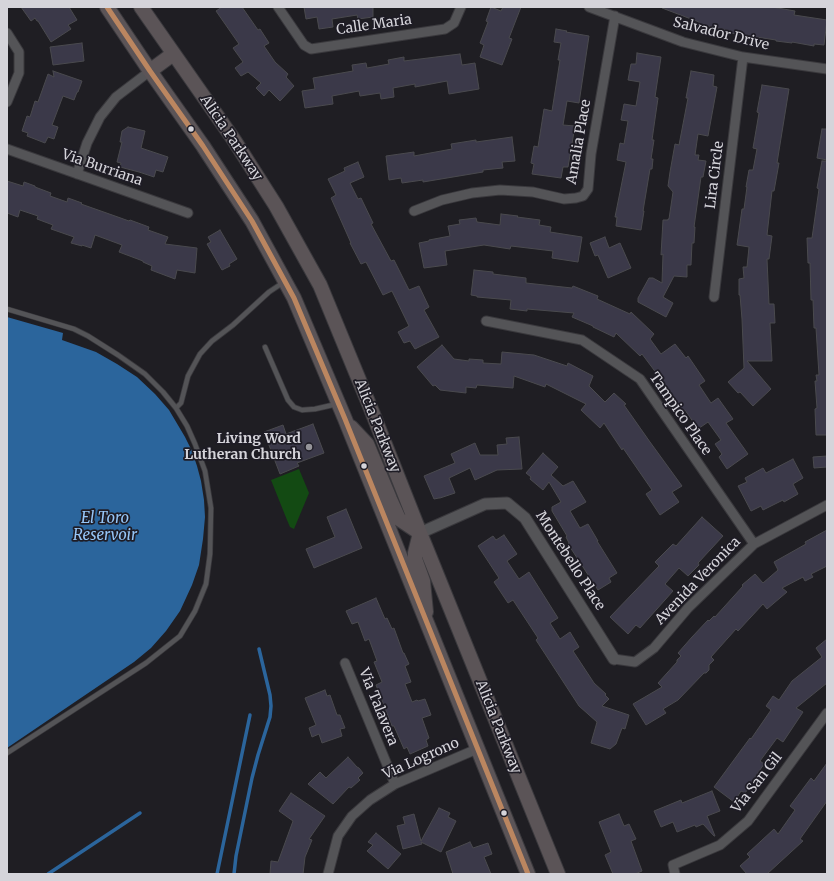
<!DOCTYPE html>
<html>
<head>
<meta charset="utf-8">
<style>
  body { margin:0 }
  #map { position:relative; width:834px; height:881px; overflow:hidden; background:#1f1e23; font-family:Merriweather,serif }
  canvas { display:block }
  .frame { position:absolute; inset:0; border:8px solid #d5d4da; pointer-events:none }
</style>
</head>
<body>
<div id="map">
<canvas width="834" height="881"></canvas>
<div class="frame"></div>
</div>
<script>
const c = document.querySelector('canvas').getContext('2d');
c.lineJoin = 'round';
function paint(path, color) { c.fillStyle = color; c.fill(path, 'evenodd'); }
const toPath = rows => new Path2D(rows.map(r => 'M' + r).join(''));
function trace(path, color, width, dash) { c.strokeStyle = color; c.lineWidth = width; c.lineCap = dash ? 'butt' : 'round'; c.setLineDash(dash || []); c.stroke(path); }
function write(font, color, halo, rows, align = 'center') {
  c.font = font + ' Merriweather,serif'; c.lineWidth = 3.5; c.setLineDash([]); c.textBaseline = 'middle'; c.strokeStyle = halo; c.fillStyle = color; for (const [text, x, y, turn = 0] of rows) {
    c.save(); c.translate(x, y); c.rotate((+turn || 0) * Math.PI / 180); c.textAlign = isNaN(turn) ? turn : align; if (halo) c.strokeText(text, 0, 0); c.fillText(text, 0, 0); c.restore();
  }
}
const green = toPath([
  [299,469,309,493,294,529,290,527,287,520,271,480]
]);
const water = toPath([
  [7,317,63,333,62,340,96,352,117,364,137,377,155,394,169,410,185,437,192,451,197,466,201,481,204,500,205,517,203,539,199,565,192,585,180,611,166,631,151,648,134,662,7,748]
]);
const stream = toPath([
  [48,874,140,813],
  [217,874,250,715],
  [234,874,236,856,252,778,258,755,270,717,271,706,270,695,259,649]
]);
const building = toPath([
  [21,7,69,7,77,20,68,25,71,29,51,42,38,21,37,21,35,18,31,21,21,7],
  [222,7,242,7,258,30,260,29,269,43,264,46,275,62,288,74,286,77,294,86,280,101,269,90,264,96,256,88,261,83,248,72,241,76,235,68,243,62,233,48,239,44,216,11,222,7],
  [304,7,373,7,373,17,358,19,357,15,332,19,333,27,319,29,317,17,306,19,304,7],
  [491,7,501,11,503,7,521,7,509,38,512,39,502,65,480,57,484,45,480,43,488,22,486,21,491,7],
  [662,7,772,7,795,11,794,15,827,20,824,45,814,44,814,46,792,42,792,43,776,41,776,40,730,33,731,31,699,24,699,22,662,8,662,7],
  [556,29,567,31,566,32,589,36,579,103,567,101,563,125,575,126,568,167,563,167,561,178,532,174,534,164,531,163,534,146,538,147,544,109,552,111,560,60,558,60,561,43,554,42,556,29],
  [82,43,84,61,53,65,50,47,82,43],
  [637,53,661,57,655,97,658,98,652,140,654,140,651,159,653,159,652,169,650,169,643,211,644,211,641,230,616,226,617,217,615,217,626,162,617,160,620,143,624,144,628,121,621,120,624,104,636,106,640,82,628,80,631,64,636,64,637,53],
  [460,54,462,65,475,63,479,89,449,94,447,81,415,87,415,84,393,88,394,97,381,99,380,93,360,96,359,91,332,96,333,104,305,108,302,91,315,89,313,78,353,71,352,65,366,63,367,68,389,64,388,60,404,57,404,61,460,54],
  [53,71,82,81,78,92,77,92,74,100,63,96,52,125,58,127,54,139,48,137,45,143,27,136,28,133,22,131,27,116,30,117,35,101,38,102,48,74,54,77,53,71],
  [691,71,714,75,713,86,717,87,708,136,698,134,695,155,699,155,698,160,706,161,703,177,701,177,694,227,695,227,694,243,692,243,691,265,687,265,687,277,674,276,663,297,673,303,666,317,638,302,638,298,649,278,653,278,662,283,663,254,661,255,663,220,668,220,668,219,669,219,673,192,668,186,670,172,675,144,679,145,688,98,686,98,691,71],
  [762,85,789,89,777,163,779,163,774,191,772,191,767,235,772,236,769,259,767,259,769,304,774,304,775,323,770,323,772,361,747,361,771,389,753,406,740,392,738,393,728,382,744,368,742,319,740,295,739,295,739,279,744,278,743,267,747,267,749,247,737,245,742,209,744,209,747,187,746,187,749,170,753,170,757,149,753,148,759,113,757,112,762,85],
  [128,127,145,131,141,148,168,157,163,172,156,170,154,177,139,172,120,167,121,163,117,162,122,142,120,142,122,131,128,127],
  [822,129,827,129,827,160,817,158,822,129],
  [512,137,515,161,502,162,503,168,483,170,483,172,423,182,423,180,402,183,401,178,389,180,386,156,414,152,414,156,452,149,451,144,476,140,476,142,512,137],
  [822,161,827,161,827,435,816,435,815,409,817,408,815,381,817,381,816,375,819,375,816,328,814,328,813,300,811,300,810,263,808,263,807,238,812,238,819,189,817,188,822,161],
  [358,162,364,177,350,183,358,199,361,198,373,223,371,224,391,261,394,260,409,290,419,286,429,307,424,310,439,337,415,349,410,341,404,343,398,332,409,326,392,291,383,295,366,262,361,264,350,243,351,243,331,198,336,195,328,179,345,171,344,168,358,162],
  [7,181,23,186,24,182,35,186,35,187,51,193,50,196,67,202,68,198,82,203,81,204,115,216,129,221,130,220,149,227,148,230,168,237,165,244,197,248,195,273,177,270,175,279,151,270,152,266,143,262,143,261,119,252,122,245,95,235,91,248,82,245,82,246,71,243,74,237,51,229,53,225,37,219,38,216,20,210,18,217,7,213,7,181],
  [501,214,518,216,517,217,540,220,539,225,551,227,550,232,582,237,578,262,552,258,553,251,511,246,510,249,484,245,445,251,447,265,424,268,419,243,429,241,429,240,450,236,448,226,460,224,459,220,476,218,477,222,500,225,501,214],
  [220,230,237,259,229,264,230,266,222,270,207,244,211,242,208,237,220,230],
  [605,237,609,248,620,243,631,268,608,278,598,255,595,256,590,243,605,237],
  [474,270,493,272,493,274,526,278,526,283,572,288,573,286,598,296,597,299,630,314,631,312,654,334,650,339,661,354,675,344,686,358,688,356,705,381,699,385,711,403,718,398,733,419,726,423,748,454,727,469,719,457,722,454,715,444,721,440,708,422,698,429,685,410,683,411,657,374,642,354,640,356,616,333,614,337,593,327,593,326,572,317,574,313,527,309,527,311,510,309,511,300,477,297,477,296,471,295,474,270],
  [442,345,454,359,469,361,469,359,483,360,483,363,501,364,502,352,534,355,567,366,568,363,593,376,589,386,605,402,614,393,626,404,624,405,650,442,682,486,672,492,679,502,660,515,646,494,652,490,623,448,622,450,604,423,600,428,581,410,586,404,546,384,545,387,514,376,513,388,477,385,476,388,466,387,466,393,440,390,435,385,433,386,417,367,442,345],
  [313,424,324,453,297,463,299,466,280,474,264,432,283,425,286,434,313,424],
  [519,437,522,469,497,470,475,480,470,468,449,478,455,493,440,498,439,498,434,499,424,476,455,463,451,454,475,443,480,455,498,455,497,445,507,444,506,438,519,437],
  [543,453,558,467,551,475,563,486,573,481,586,502,570,511,580,528,588,524,598,541,597,541,617,573,609,578,611,582,598,590,568,544,569,543,566,537,567,536,552,511,552,507,561,502,549,482,543,490,530,479,531,477,526,473,543,453],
  [827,456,827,467,814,468,813,457,827,456],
  [793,459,803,478,793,484,798,494,784,502,783,500,763,510,761,506,751,511,738,486,747,482,745,478,763,468,766,473,793,459],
  [346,509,362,548,314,568,306,549,335,537,327,517,346,509],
  [702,517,723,536,698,563,699,565,688,576,679,568,665,584,673,591,640,628,636,625,628,634,610,617,659,566,655,562,673,544,676,546,702,517],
  [827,530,827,566,811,574,813,577,805,581,803,577,782,588,787,592,767,609,763,604,738,631,736,629,711,657,714,660,709,665,709,670,706,673,704,673,678,700,663,709,666,713,646,725,633,704,662,687,658,683,677,662,677,660,681,656,678,653,692,637,708,620,709,621,714,616,715,617,743,586,742,585,755,574,763,583,778,570,774,562,806,544,805,542,827,530],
  [504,535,517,554,507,561,519,579,529,572,558,618,550,623,560,639,570,632,579,647,573,651,594,683,606,694,605,695,609,699,602,706,629,715,625,729,622,728,616,744,610,749,591,743,597,722,579,706,536,640,538,638,513,600,508,603,494,582,499,578,478,546,493,536,496,540,504,535],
  [376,598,385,619,387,618,392,629,394,628,403,653,404,653,409,664,405,666,411,682,405,684,412,702,417,700,418,701,425,699,431,715,422,718,429,738,426,740,428,746,410,754,407,747,404,749,394,726,392,726,376,685,382,682,374,662,377,661,369,639,365,641,358,622,352,624,346,611,376,598],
  [827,639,827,683,796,708,803,712,783,742,777,738,760,761,764,764,753,780,754,781,745,793,741,791,734,802,714,787,750,738,751,739,771,710,766,706,773,696,779,700,792,681,822,657,816,648,827,639],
  [325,690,327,696,330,695,337,715,340,715,345,728,340,729,342,736,322,743,319,734,312,737,309,728,316,725,305,698,325,690],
  [348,757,357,767,359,768,363,773,358,778,360,780,351,788,349,787,333,804,308,784,320,772,326,778,348,757],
  [827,763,827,801,800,839,803,841,767,874,747,874,740,866,750,857,747,854,774,829,778,834,795,810,790,806,811,778,814,781,827,763],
  [712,791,720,811,707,816,715,836,714,836,703,824,696,827,695,825,677,832,673,822,661,827,654,811,681,800,682,803,712,791],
  [291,793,325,816,309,839,312,840,305,857,303,874,270,874,271,861,278,862,293,821,279,811,291,793],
  [439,808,450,813,448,817,456,821,441,852,421,842,422,844,403,849,397,826,405,824,403,817,414,814,421,841,439,808],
  [619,814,624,826,629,824,636,839,631,841,642,871,635,874,613,874,605,855,611,852,599,822,619,814],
  [376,833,401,854,388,869,367,851,373,845,368,842,376,833],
  [470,842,473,848,488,843,492,854,484,857,491,874,453,874,446,852,470,842]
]);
const service = toPath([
  [7,309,74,329,88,336,118,355,145,374,163,392,176,408,187,426,195,444,205,471,211,508,210,554,206,584,195,611,180,636,146,663,7,753],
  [265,347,288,400,294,407,302,410,315,409,337,404],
  [176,408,181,403,188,376,200,354,212,341,233,325,269,292,284,282]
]);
const minor = toPath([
  [278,7,304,45,311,49,445,29,454,23,461,7],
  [589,7,683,42,743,57,827,69],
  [7,33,19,52,19,73,7,102],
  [7,149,188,213],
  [77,174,87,143,100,117,116,97,150,71],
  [414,211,442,200,472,193,500,190,533,192,564,199,576,198,583,196,588,189,591,154,615,16],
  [714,297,743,57],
  [486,321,582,340,640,379,754,544],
  [614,659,635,662,654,648,688,608,754,544,827,505],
  [345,663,395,784],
  [328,874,338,836,352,816,370,800,395,784,477,749],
  [675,874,673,865,720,845,748,821,827,713]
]);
const tertiary = toPath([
  [420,533,485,504,507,503,525,518,614,659]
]);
const primary = toPath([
  [107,7,150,71,203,146,252,221,294,298,345,419,528,874],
  [141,7,234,140,276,206,320,285,371,409,420,533,558,874],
  [150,71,173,54],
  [351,427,367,444,390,499,399,519,420,533,415,553,415,559,423,581,426,612]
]);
const bus1 = toPath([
  [107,7,150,71,203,146,252,221,294,298,345,419,528,874]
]);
const markers = [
  [191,129,3.5,"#d5d4da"],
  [309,447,4,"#95949a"],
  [364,466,3.5,"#d5d4da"],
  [504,813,3.5,"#d5d4da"]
];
const streetNames = [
  ["Calle Maria",374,25,-8],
  ["Salvador Drive",721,34,14],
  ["Alicia Parkway",231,138,56],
  ["Amalia Place",579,142,-80],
  ["Via Burriana",102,168,19],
  ["Lira Circle",715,175,-83],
  ["Tampico Place",680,414,55],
  ["Alicia Parkway",377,426,68],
  ["Montebello Place",570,561,57],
  ["Avenida Veronica",698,581,-46],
  ["Via Talavera",378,707,68],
  ["Alicia Parkway",498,727,68],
  ["Via Logrono",421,759,-24],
  ["Via San Gil",757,783,-52]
];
const poiNames = [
  ["Living Word",301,439],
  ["Lutheran Church",301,455]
];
const waterNames = [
  ["El Toro",105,519],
  ["Reservoir",105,536]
];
paint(green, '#134a13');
paint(water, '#2b659c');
trace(stream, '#2b659c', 3.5);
paint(building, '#3b3949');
trace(building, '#4a4a4e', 1);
trace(service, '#3a393d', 6);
trace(minor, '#3a393d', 11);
trace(tertiary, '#3a393d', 13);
trace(primary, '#3a393d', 16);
trace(service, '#545457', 4.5);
trace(minor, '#545457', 9);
trace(tertiary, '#545457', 11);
trace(primary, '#5b5457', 14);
trace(bus1, '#bb8660', 5);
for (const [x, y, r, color] of markers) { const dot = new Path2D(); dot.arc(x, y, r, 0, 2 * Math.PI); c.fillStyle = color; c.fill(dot); trace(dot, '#1e1c25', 1.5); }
write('14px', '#d5d4da', '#1e1c25', streetNames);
write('bold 14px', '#d5d4da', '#1e1c25', poiNames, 'right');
write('italic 15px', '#96c6f8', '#1e1c25', waterNames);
</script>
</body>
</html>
